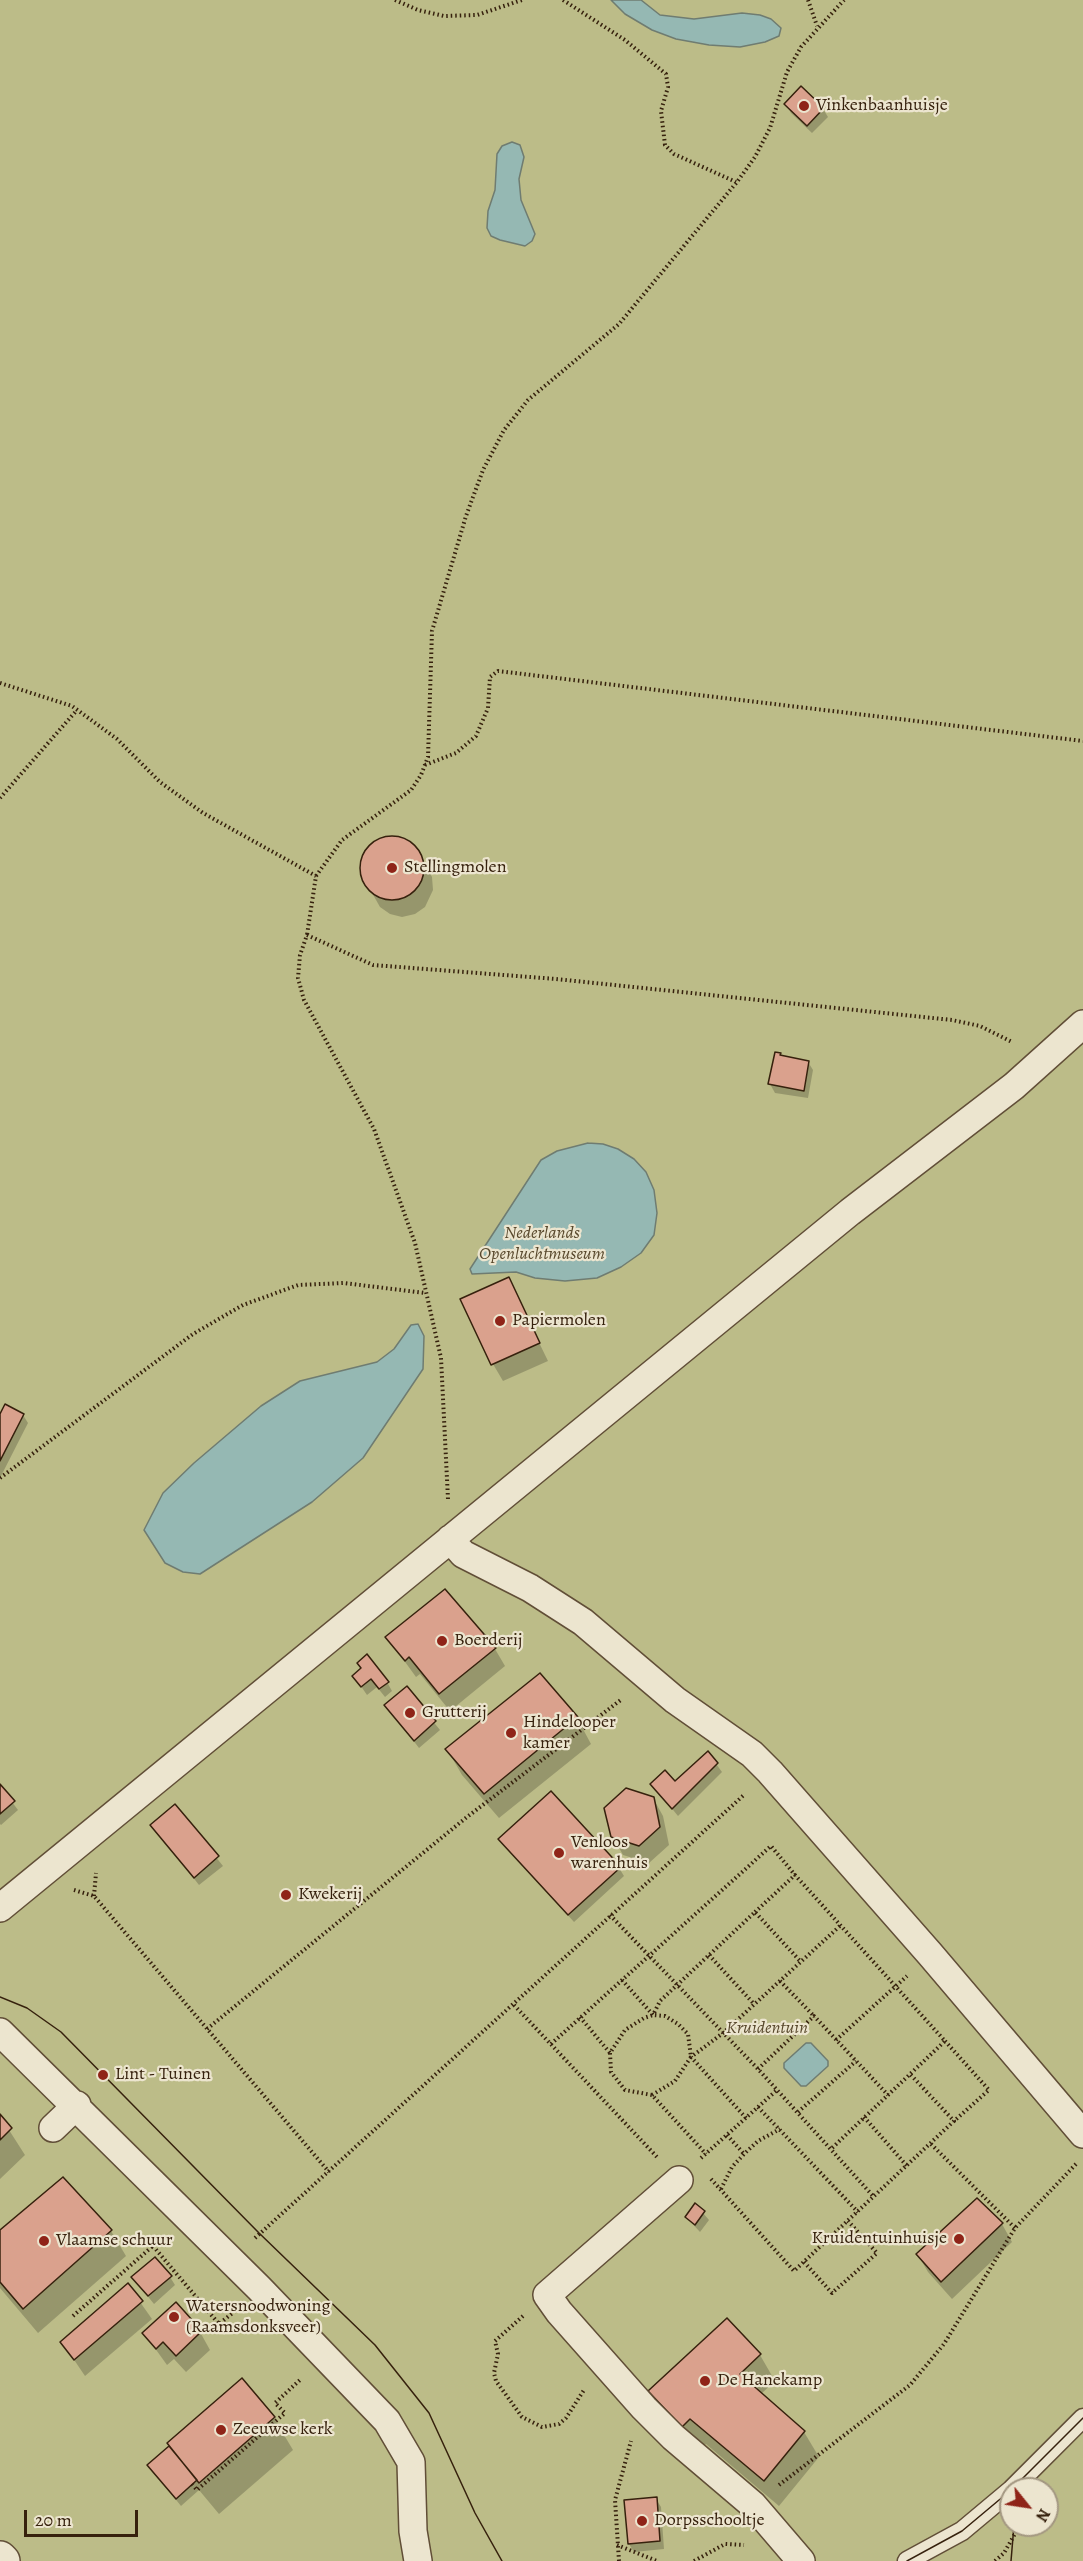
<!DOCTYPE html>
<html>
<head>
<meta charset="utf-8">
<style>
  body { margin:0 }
  #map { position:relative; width:1083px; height:2561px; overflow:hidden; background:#e2d7b5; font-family:Alegreya,serif }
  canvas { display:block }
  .north { position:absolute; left:999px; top:2477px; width:60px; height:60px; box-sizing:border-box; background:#ece5cf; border:2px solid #a39781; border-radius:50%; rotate:120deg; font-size:16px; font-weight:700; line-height:24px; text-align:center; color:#36210d }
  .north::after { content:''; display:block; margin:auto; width:21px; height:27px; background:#8f2418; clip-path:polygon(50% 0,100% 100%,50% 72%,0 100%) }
  .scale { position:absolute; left:24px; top:2510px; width:114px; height:27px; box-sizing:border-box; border:3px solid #36210d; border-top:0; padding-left:8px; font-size:18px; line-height:21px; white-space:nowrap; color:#36210d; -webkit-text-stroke:4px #ece5cf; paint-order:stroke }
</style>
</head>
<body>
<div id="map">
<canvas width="1083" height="2561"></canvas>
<div class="north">N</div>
<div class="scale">20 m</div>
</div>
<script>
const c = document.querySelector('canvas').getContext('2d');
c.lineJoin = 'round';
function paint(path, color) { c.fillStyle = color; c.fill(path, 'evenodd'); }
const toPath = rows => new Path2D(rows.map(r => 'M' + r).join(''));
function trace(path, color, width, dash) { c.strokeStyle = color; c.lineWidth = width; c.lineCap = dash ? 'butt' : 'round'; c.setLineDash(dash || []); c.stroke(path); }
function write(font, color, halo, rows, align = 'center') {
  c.font = font + ' Alegreya,serif'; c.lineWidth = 4.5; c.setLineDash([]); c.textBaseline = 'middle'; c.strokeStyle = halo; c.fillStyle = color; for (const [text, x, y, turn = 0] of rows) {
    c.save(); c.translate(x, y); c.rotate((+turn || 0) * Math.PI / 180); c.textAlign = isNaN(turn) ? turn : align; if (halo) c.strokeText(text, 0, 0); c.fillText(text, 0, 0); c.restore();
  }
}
const green = toPath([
  [0,0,1083,0,1083,2561,14,2561,0,2545],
  [1011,2489,1047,2489,1047,2525,1011,2525]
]);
const water = toPath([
  [611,0,641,0,660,15,694,19,742,13,760,15,771,19,781,28,779,36,765,42,740,47,709,45,676,39,652,30,625,14,611,0],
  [512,142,520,145,524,157,519,179,521,200,535,234,532,241,525,246,500,240,491,236,487,228,488,211,495,190,497,154,502,146,512,142],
  [588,1143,603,1144,618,1149,634,1159,646,1172,654,1190,657,1213,654,1235,641,1253,621,1267,597,1278,565,1281,535,1278,516,1272,472,1274,470,1269,541,1160,557,1151,588,1143],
  [418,1324,424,1336,423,1369,363,1458,312,1502,200,1574,183,1572,165,1563,144,1530,163,1493,194,1463,261,1406,300,1381,377,1362,394,1349,411,1325,418,1324],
  [806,2043,811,2043,828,2061,828,2066,806,2086,801,2086,784,2068,784,2063,806,2043]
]);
const shadow = toPath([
  [786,104,823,109,828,117,812,133,791,113],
  [392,837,404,840,415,847,432,877,433,890,425,907,415,914,402,917,390,914,380,907,363,877,361,864,365,852,374,843],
  [780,1054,782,1057,808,1062,813,1070,808,1098,775,1093,770,1084],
  [508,1279,548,1361,503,1381,493,1364],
  [23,1415,28,1423,0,1478,0,1418],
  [387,1637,495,1649,505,1666,450,1711,420,1674,416,1677],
  [363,1669,387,1682,392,1691,385,1697,377,1687,367,1695,354,1676],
  [406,1688,440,1730,419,1748,386,1705],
  [577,1718,591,1744,499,1818,462,1775,447,1749],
  [708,1753,722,1772,678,1816,652,1784,675,1783],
  [0,1786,18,1810,1,1825,0,1824],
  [653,1798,663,1816,669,1845,649,1863,623,1855,613,1837],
  [175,1806,223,1866,199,1885,152,1825],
  [500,1839,619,1868,624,1876,574,1922],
  [0,2116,25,2155,0,2179],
  [977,2200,1002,2224,1012,2242,952,2299,928,2272,918,2255],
  [696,2205,709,2220,700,2232,686,2217],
  [111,2231,126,2256,38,2333,0,2288,0,2232],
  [170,2277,175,2285,154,2304,133,2278],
  [128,2285,152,2319,85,2376,62,2342],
  [727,2320,760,2355,775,2381,761,2394,804,2432,819,2457,779,2506,706,2444,698,2452,664,2417,649,2391],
  [200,2332,210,2350,186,2372,174,2359,167,2365,144,2333],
  [274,2418,293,2450,219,2514,199,2490,181,2506,149,2466,171,2447],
  [656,2499,661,2507,664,2549,634,2552,629,2544]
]);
const building = toPath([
  [801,86,824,108,807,126,784,104,801,86],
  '360 868a32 32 0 1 1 64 0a32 32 0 1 1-64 0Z',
  [775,1052,781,1053,780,1055,809,1061,804,1091,768,1084,775,1052],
  [509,1277,540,1343,491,1365,460,1299,509,1277],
  [5,1404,24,1414,0,1461,0,1414,5,1404],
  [445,1589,496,1648,439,1694,409,1657,405,1661,385,1637,445,1589],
  [367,1654,389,1682,379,1689,371,1679,361,1687,352,1676,361,1668,357,1663,367,1654],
  [540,1673,578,1717,484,1794,445,1749,540,1673],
  [407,1686,436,1721,414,1741,384,1705,407,1686],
  [708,1751,718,1763,672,1809,650,1784,665,1770,675,1781,708,1751],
  [0,1784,15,1801,0,1814,0,1784],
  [626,1788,654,1797,660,1827,639,1846,611,1837,604,1808,626,1788],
  [551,1791,621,1867,568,1915,498,1839,551,1791],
  [175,1804,219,1856,194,1878,150,1825,175,1804],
  [0,2114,12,2128,0,2140,0,2114],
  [63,2177,112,2230,23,2309,0,2282,0,2230,63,2177],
  [977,2198,1003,2223,941,2282,916,2254,977,2198],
  [695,2203,705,2211,695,2225,685,2217,695,2203],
  [155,2257,172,2276,148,2296,131,2277,155,2257],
  [128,2283,143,2301,74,2360,60,2342,128,2283],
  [176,2302,202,2331,176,2356,163,2342,156,2349,142,2333,176,2302],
  [727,2318,761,2354,740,2374,805,2431,764,2481,690,2419,682,2427,648,2391,727,2318],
  [242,2378,275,2417,199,2483,167,2443,242,2378],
  [169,2446,197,2480,176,2499,147,2465,169,2446],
  [657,2497,660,2541,628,2544,624,2500,657,2497]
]);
const path = toPath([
  [395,0,418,10,444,16,477,15,522,0],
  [563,0,625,40,666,74,668,87,661,111,665,145,674,154,736,182],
  [808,0,817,26],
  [0,683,72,706,117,739,160,782,203,813,316,876,307,935],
  [425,765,456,753,476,736,488,708,490,677,498,671,1083,741],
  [0,798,77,710],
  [316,876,342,840,411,790,421,775,428,757,432,631,466,516,483,470,504,430,528,400,619,324,737,182,755,157,770,128,787,72,801,47,844,0],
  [0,1478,193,1334,243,1305,298,1285,344,1283,425,1293],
  [448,1499,441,1358,415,1243,374,1129,304,1000,298,978,300,955,307,935,373,965,556,979,952,1020,980,1026,1012,1042],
  [74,1890,94,1896,329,2172],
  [94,1896,96,1873],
  [755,1912,795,1875,945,2041,831,2149],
  [610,1915,758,2069,874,2197],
  [709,1955,754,2004],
  [622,1980,653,2015,660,2001,755,1912,801,1962],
  [780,1981,814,2016],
  [514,2005,657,2157],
  [580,2017,610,2053],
  [207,2029,467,1817,622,1699],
  [836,2040,907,1976],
  [945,2041,989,2090,954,2121],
  [551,2044,771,1846,795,1875],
  [758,2069,814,2016,888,2095],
  [652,2095,675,2081,691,2057,688,2034,678,2024,665,2016,653,2015,644,2018,625,2030,610,2053,611,2072,625,2090,652,2095,706,2154],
  [758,2107,858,2212],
  [798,2112,856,2061],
  [864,2117,907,2166],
  [746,2118,691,2057,723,2033,841,1925],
  [727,2135,744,2154],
  [931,2144,1015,2228],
  [701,2158,777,2090],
  [711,2179,794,2271,954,2121,910,2074],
  [721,2189,732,2167,744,2154,758,2141,780,2129],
  [255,2238,745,1794],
  [153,2246,219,2324,235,2311],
  [804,2262,832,2293,877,2253,848,2221],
  [73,2316,163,2237],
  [523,2316,495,2341,498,2354,494,2373,496,2381,522,2417,542,2427,559,2424,566,2418,584,2390],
  [192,2484,197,2490,285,2413,275,2403,301,2379],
  [779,2485,910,2385,944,2344,1015,2228,1076,2164],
  [617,2545,657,2561],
  [619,2561,615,2500,631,2441],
  [694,2561,725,2544,744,2545],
  [995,2561,1004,2553,1020,2525]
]);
const service = toPath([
  [1012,2489,1083,2418],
  [907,2561,962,2531,1011,2490]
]);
const pedestrian = toPath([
  [450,1539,463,1554,530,1588,583,1622,675,1700,752,1754,770,1772,930,1954,1083,2134],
  [0,1908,850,1212,1014,1086,1083,1024],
  [0,2032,259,2288,387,2421,411,2462,413,2531,418,2561],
  [53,2128,77,2105],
  [679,2180,547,2295,559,2312,644,2408,673,2437,753,2505,801,2561]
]);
const minor = toPath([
  [0,2558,3,2561]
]);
const tram = toPath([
  [0,1997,27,2008,61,2032,259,2233,375,2345,429,2413,475,2513,502,2561],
  [1012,2489,1083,2418],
  [907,2561,962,2531,1011,2490],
  [1011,2561,1014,2525]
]);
const markers = [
  [804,106,6,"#8f2418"],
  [392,868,6,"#8f2418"],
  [500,1321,6,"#8f2418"],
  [442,1641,6,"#8f2418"],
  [410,1713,6,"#8f2418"],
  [511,1733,6,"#8f2418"],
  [559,1853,6,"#8f2418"],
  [286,1895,6,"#8f2418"],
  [103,2075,6,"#8f2418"],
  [959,2239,6,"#8f2418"],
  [44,2241,6,"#8f2418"],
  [174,2317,6,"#8f2418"],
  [705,2381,6,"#8f2418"],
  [221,2430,6,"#8f2418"],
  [642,2521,6,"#8f2418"]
];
const poiNames = [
  ["Vinkenbaanhuisje",816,106],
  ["Stellingmolen",404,868],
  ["Papiermolen",512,1321],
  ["Boerderij",454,1641],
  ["Grutterij",422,1713],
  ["Hindelooper",523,1723],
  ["kamer",523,1744],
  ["Venloos",571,1843],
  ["warenhuis",571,1864],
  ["Kwekerij",298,1895],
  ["Lint - Tuinen",115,2075],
  ["Kruidentuinhuisje",947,2239,"right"],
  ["Vlaamse schuur",56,2241],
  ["Watersnoodwoning",186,2307],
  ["(Raamsdonksveer)",186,2328],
  ["De Hanekamp",717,2381],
  ["Zeeuwse kerk",233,2430],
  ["Dorpsschooltje",654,2521]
];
const parkNames = [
  ["Nederlands",542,1234],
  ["Openluchtmuseum",542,1255],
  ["Kruidentuin",767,2029]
];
paint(green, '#bcbc88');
paint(water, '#95b8b3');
trace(water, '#6f7c71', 1.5);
paint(shadow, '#0003');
paint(building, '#daa18d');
trace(building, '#36210d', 1.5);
trace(service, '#614e37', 21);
trace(pedestrian, '#614e37', 30);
trace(minor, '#614e37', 36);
trace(path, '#36210d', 4, [1.5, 3]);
trace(service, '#ece5cf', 18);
trace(pedestrian, '#ece5cf', 27);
trace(minor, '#ece5cf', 33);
trace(tram, '#36210d', 1.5);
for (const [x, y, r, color] of markers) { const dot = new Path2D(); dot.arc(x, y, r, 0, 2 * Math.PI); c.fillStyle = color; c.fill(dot); trace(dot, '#ece5cf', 2); }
write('18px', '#36210d', '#ece5cf', poiNames, 'left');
write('italic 18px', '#58482c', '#ece5cf', parkNames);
</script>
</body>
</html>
